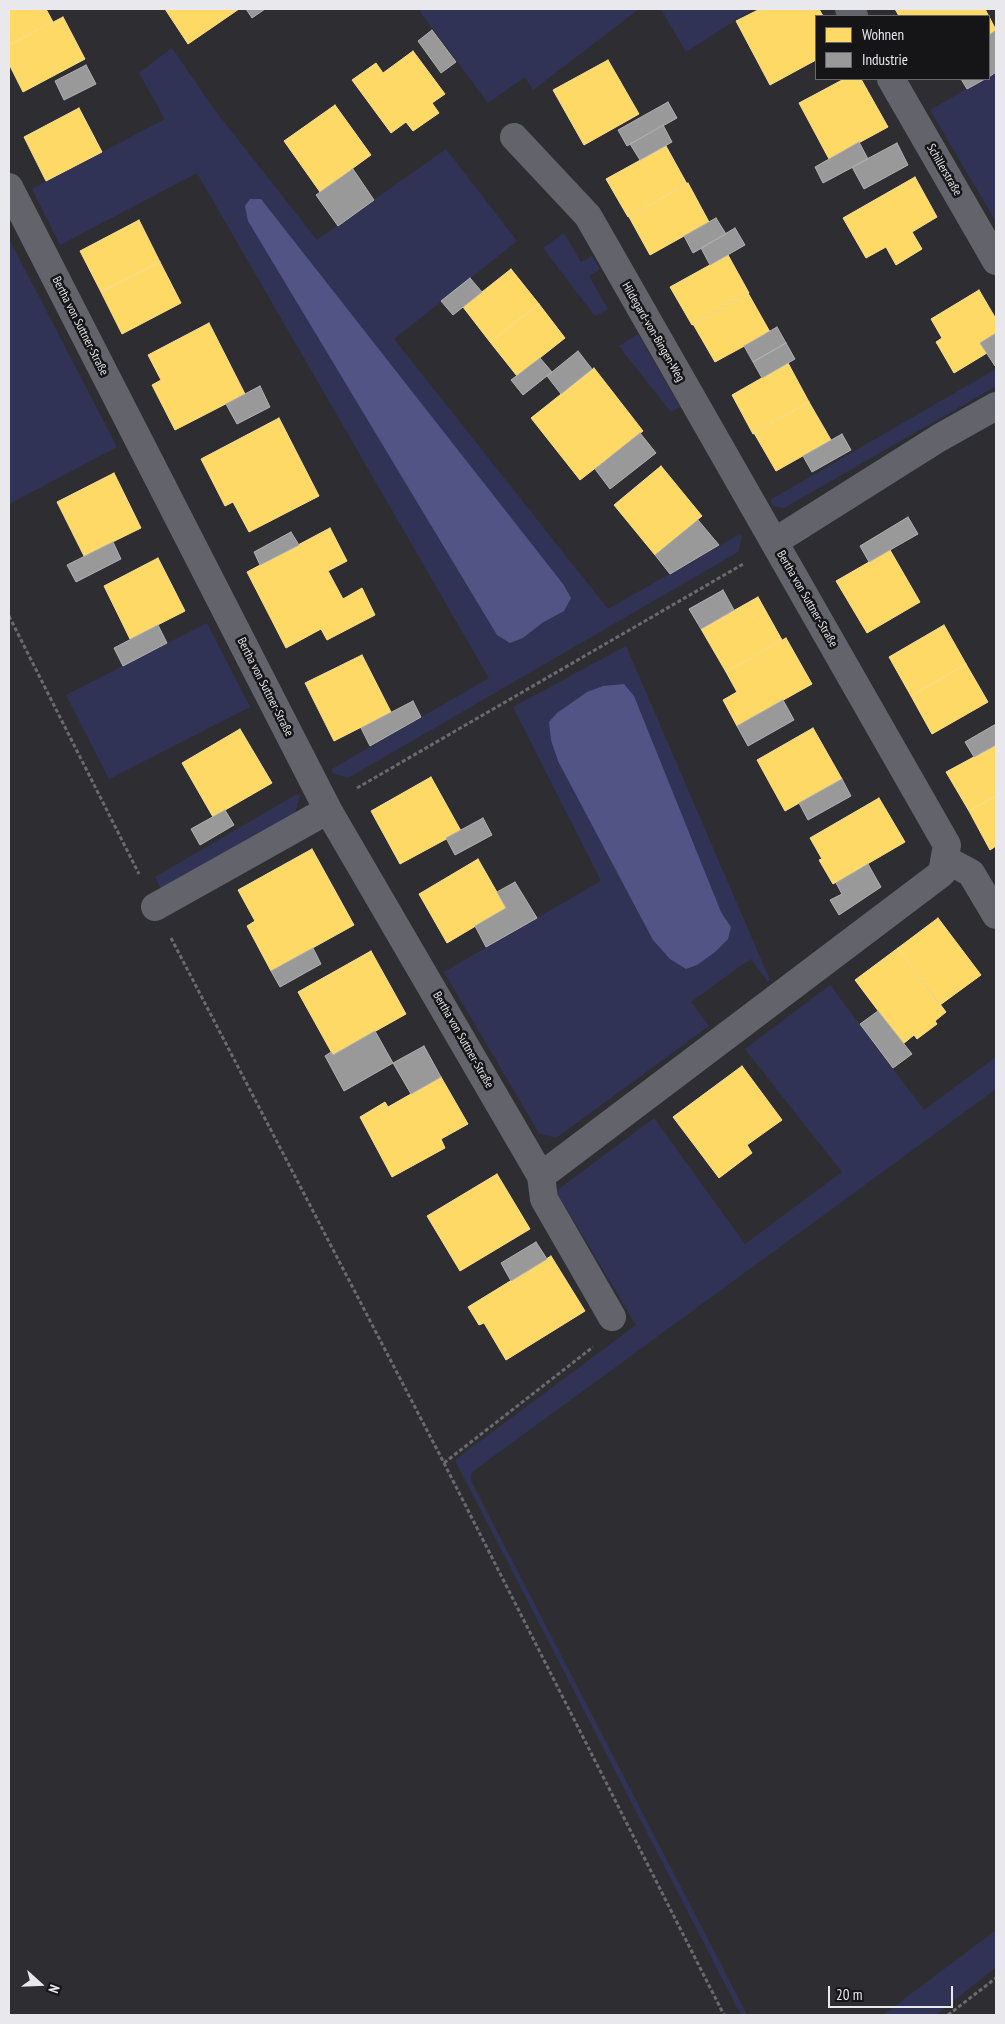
<!DOCTYPE html>
<html>
<head>
<meta charset="utf-8">
<style>
  body { margin:0 }
  #map { position:relative; width:1005px; height:2024px; overflow:hidden; background:#2e2e32; font-family:"PT Sans Narrow",sans-serif }
  canvas { display:block }
  .frame { position:absolute; inset:0; border:10px solid #e8e8ed; pointer-events:none }
  .legend { position:absolute; left:815px; top:15px; width:175px; height:65px; box-sizing:border-box; background:#151518; border:1px solid #69696d; margin:0; padding:6px 9px; list-style:none; font-size:15px; color:#e8e8ed }
  .legend li { display:flex; align-items:center; gap:10px; height:25px }
  .legend b { width:25px; border:1px solid #69696d }
  .north { position:absolute; left:15px; top:1959px; width:50px; height:50px; -webkit-text-stroke:4px #151518; paint-order:stroke; rotate:110deg; font-size:14px; font-weight:700; line-height:20px; text-align:center; color:#e8e8ed }
  .north::after { content:''; display:block; margin:auto; width:18px; height:22px; background:#e8e8ed; clip-path:polygon(50% 0,100% 100%,50% 72%,0 100%) }
  .scale { position:absolute; left:828px; top:1986px; width:125px; height:22px; box-sizing:border-box; border:2px solid #e8e8ed; border-top:0; padding-left:6px; font-size:15px; line-height:18px; white-space:nowrap; color:#e8e8ed; -webkit-text-stroke:4px #151518; paint-order:stroke }
</style>
</head>
<body>
<div id="map">
<canvas width="1005" height="2024"></canvas>
<div class="frame"></div>
<ul class="legend">
<li><b style="height:14px;background:#ffd966"></b>Wohnen</li>
<li><b style="height:14px;background:#999"></b>Industrie</li>
</ul>
<div class="north">N</div>
<div class="scale">20 m</div>
</div>
<script>
const c = document.querySelector('canvas').getContext('2d');
c.lineJoin = 'round';
function paint(path, color) { c.fillStyle = color; c.fill(path, 'evenodd'); }
const toPath = rows => new Path2D(rows.map(r => 'M' + r).join(''));
function trace(path, color, width, dash) { c.strokeStyle = color; c.lineWidth = width; c.lineCap = dash ? 'butt' : 'round'; c.setLineDash(dash || []); c.stroke(path); }
function write(font, color, halo, rows, align = 'center') {
  c.font = font + ' "PT Sans Narrow",sans-serif'; c.lineWidth = 5; c.setLineDash([]); c.textBaseline = 'middle'; c.strokeStyle = halo; c.fillStyle = color; for (const [text, x, y, turn = 0] of rows) {
    c.save(); c.translate(x, y); c.rotate((+turn || 0) * Math.PI / 180); c.textAlign = isNaN(turn) ? turn : align; if (halo) c.strokeText(text, 0, 0); c.fillText(text, 0, 0); c.restore();
  }
}
const green = toPath([
  [418,9,639,9,533,90,525,77,488,103],
  [661,9,753,9,686,52],
  [172,48,213,108,317,240,446,149,517,241,394,339,608,609,740,534,742,537,738,552,348,778,332,773,332,769,489,678,197,173,60,245,32,189,165,119,139,73],
  [996,72,996,219,995,220,930,110],
  [564,233,581,262,592,256,600,269,589,276,608,309,595,316,543,248],
  [9,239,117,447,9,504],
  [638,334,680,407,671,412,619,346],
  [996,369,996,386,784,508,773,506,770,500],
  [207,623,250,707,109,779,66,695],
  [626,646,770,980,768,982,751,959,736,969,691,1002,709,1026,556,1138,539,1133,444,972,601,881,513,707],
  [297,794,300,796,295,814,162,891,155,877],
  [830,985,924,1110,996,1057,996,1089,472,1472,471,1481,747,2015,741,2015,455,1460,636,1325,556,1191,654,1118,745,1244,842,1172,745,1049],
  [996,1930,996,1967,936,2015,883,2015]
]);
const water = toPath([
  [250,199,261,199,563,584,571,598,564,611,542,623,523,638,510,643,497,635,248,221,245,206],
  [624,684,634,696,721,912,731,927,728,939,715,952,697,965,686,969,670,959,653,940,558,761,551,740,549,722,557,713,587,692,603,686]
]);
const homes = toPath([
  [9,9,46,9,53,22,9,45,9,9],
  [165,9,239,9,188,44,165,9],
  [760,9,819,9,823,16,816,16,816,60,770,85,736,21,760,9],
  [895,9,985,9,996,30,989,35,989,16,899,16,895,9],
  [63,17,85,59,23,92,9,64,9,45,63,17],
  [413,51,445,94,432,103,439,113,413,131,406,122,391,133,352,80,376,63,383,73,413,51],
  [608,60,639,114,584,145,553,90,608,60],
  [844,79,861,79,888,127,829,159,799,103,844,79],
  [335,105,371,155,320,192,284,141,335,105],
  [79,108,102,152,46,181,24,137,79,108],
  [666,146,687,184,628,217,606,179,666,146],
  [915,177,937,217,912,232,922,249,896,265,886,247,866,258,843,218,915,177],
  [688,183,709,222,650,255,629,217,688,183],
  [139,220,160,262,101,292,80,251,139,220],
  [728,255,749,293,692,325,670,287,728,255],
  [160,262,181,303,122,334,101,292,160,262],
  [511,269,539,304,490,342,463,307,511,269],
  [979,290,996,319,996,333,980,343,987,353,954,373,936,342,942,338,931,319,979,290],
  [748,293,770,332,715,362,693,324,748,293],
  [539,304,565,338,517,376,490,342,539,304],
  [209,323,245,394,175,430,152,385,161,380,148,355,209,323],
  [788,363,809,402,753,434,732,395,788,363],
  [594,368,643,431,580,480,531,418,594,368],
  [809,402,831,440,776,471,754,433,809,402],
  [279,418,319,496,249,532,233,502,225,506,201,459,279,418],
  [661,466,702,516,655,555,614,505,661,466],
  [114,473,141,528,84,556,57,502,114,473],
  [330,528,347,561,328,571,343,599,362,588,375,615,327,640,321,629,286,648,247,572,330,528],
  [890,550,920,602,867,633,836,581,890,550],
  [158,558,185,611,130,639,104,586,158,558],
  [758,597,782,640,726,672,701,629,758,597],
  [944,625,966,664,911,696,889,657,944,625],
  [786,638,812,684,737,726,723,700,737,692,726,672,786,638],
  [362,655,391,712,334,741,305,683,362,655],
  [966,664,988,702,932,734,911,696,966,664],
  [813,728,842,779,785,811,757,760,813,728],
  [240,729,272,783,213,817,182,763,240,729],
  [996,745,996,796,969,811,946,772,996,745],
  [431,777,461,831,400,864,371,811,431,777],
  [996,796,996,846,990,850,969,811,996,796],
  [879,798,905,842,833,884,819,860,822,859,810,838,879,798],
  [312,849,354,925,271,971,247,926,255,921,238,890,312,849],
  [478,859,506,908,447,943,419,894,478,859],
  [938,918,981,975,940,1005,898,948,938,918],
  [898,948,946,1012,935,1021,937,1024,917,1039,914,1035,903,1044,855,980,898,948],
  [371,951,406,1014,333,1055,298,992,371,951],
  [742,1066,782,1120,747,1145,752,1153,719,1178,673,1117,742,1066],
  [441,1077,468,1124,441,1139,445,1148,392,1177,360,1117,385,1102,388,1107,441,1077],
  [497,1174,530,1229,460,1271,427,1216,497,1174],
  [551,1256,585,1311,506,1360,484,1323,479,1325,468,1307,551,1256]
]);
const industry = toPath([
  [246,9,265,9,252,18,246,9],
  [432,30,456,62,441,73,418,41,432,30],
  [996,30,996,72,989,77,989,35,996,30],
  [86,65,96,84,64,100,55,81,86,65],
  [961,79,985,79,967,89,961,79],
  [668,102,677,118,627,146,618,130,668,102],
  [663,125,672,142,640,160,630,144,663,125],
  [859,142,868,159,823,183,815,167,859,142],
  [897,143,908,165,864,189,852,167,897,143],
  [353,169,374,200,338,226,316,195,353,169],
  [716,218,726,234,693,253,684,236,716,218],
  [735,228,745,245,710,265,701,248,735,228],
  [470,278,482,292,453,315,441,301,470,278],
  [777,327,786,343,753,362,744,346,777,327],
  [996,333,996,365,995,366,980,343,996,333],
  [786,343,795,359,762,378,753,362,786,343],
  [578,351,592,369,561,394,547,376,578,351],
  [540,358,552,372,523,395,511,380,540,358],
  [260,386,270,407,237,424,226,404,260,386],
  [640,433,656,453,610,489,595,469,640,433],
  [842,434,851,450,812,472,803,456,842,434],
  [908,517,918,534,869,562,860,546,908,517],
  [698,520,719,545,670,574,655,555,698,520],
  [291,532,299,545,260,565,254,552,291,532],
  [113,542,121,559,76,582,67,565,113,542],
  [723,590,734,610,701,629,689,609,723,590],
  [158,625,167,643,123,666,114,648,158,625],
  [783,700,794,720,748,746,737,726,783,700],
  [413,701,421,717,370,746,361,728,413,701],
  [996,724,996,745,974,757,965,742,996,724],
  [842,779,851,796,808,820,799,803,842,779],
  [225,810,234,825,200,845,191,829,225,810],
  [483,818,492,835,455,855,446,838,483,818],
  [868,864,881,887,839,915,830,900,842,894,836,883,868,864],
  [515,882,537,918,486,947,475,926,506,908,497,892,515,882],
  [313,948,321,964,280,987,271,971,313,948],
  [878,1011,912,1054,893,1068,860,1024,878,1011],
  [375,1031,393,1063,344,1091,325,1056,331,1052,333,1055,375,1031],
  [424,1046,441,1077,411,1094,393,1063,424,1046],
  [536,1242,547,1259,511,1281,501,1263,536,1242]
]);
const path = toPath([
  [9,616,139,874],
  [357,788,745,563],
  [171,938,444,1463,724,2015],
  [444,1463,593,1347],
  [948,2015,996,1978]
]);
const street = toPath([
  [849,9,854,16],
  [891,79,996,261],
  [9,187,328,810,541,1176,942,873,947,845,588,216,514,137],
  [774,542,939,438,996,406],
  [945,859,971,873,996,915],
  [155,907,328,810],
  [541,1176,544,1199,612,1317]
]);
const streetNames = [
  ["Schillerstraße",944,170,60],
  ["Bertha von Suttner-Straße",80,326,63],
  ["Hildegard-von-Bingen-Weg",653,332,60],
  ["Bertha von Suttner-Straße",807,599,60],
  ["Bertha von Suttner-Straße",265,687,63],
  ["Bertha von Suttner-Straße",463,1040,60]
];
paint(green, '#313356');
paint(water, '#515485');
paint(homes, '#ffd966');
trace(homes, '#f8de8e', 1);
paint(industry, '#999');
trace(industry, '#b1b1b2', 1);
trace(path, '#6a6a70', 3, [4, 2.5]);
trace(street, '#63646b', 28);
write('12px', '#e8e8ed', '#151518', streetNames);
</script>
</body>
</html>
